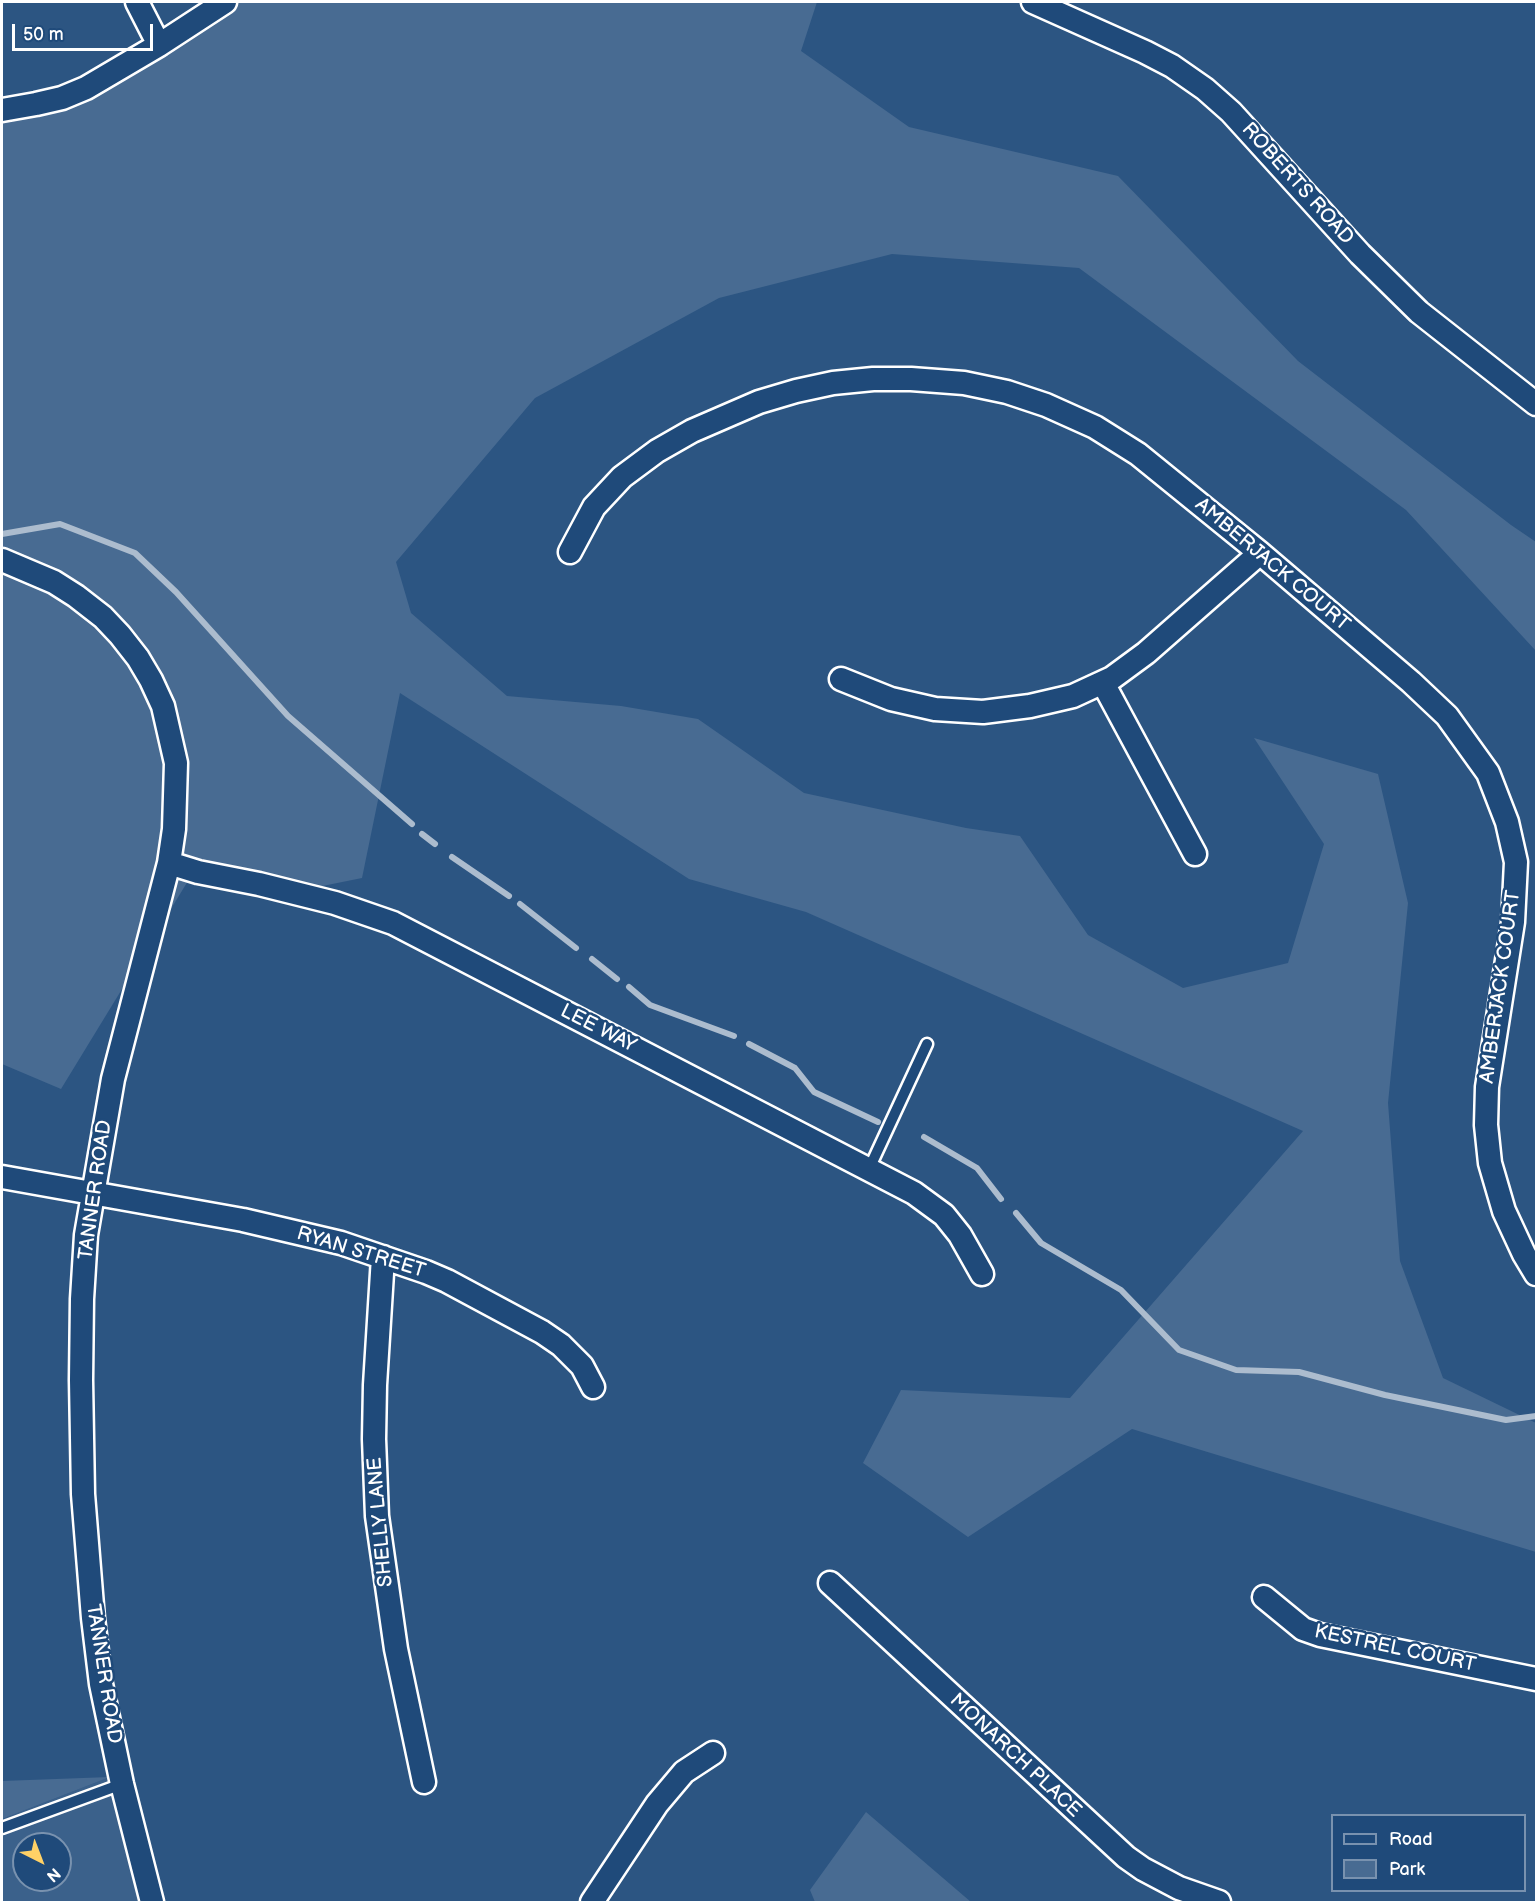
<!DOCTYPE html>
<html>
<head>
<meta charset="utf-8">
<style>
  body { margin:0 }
  #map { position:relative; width:1538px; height:1904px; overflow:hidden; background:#2c5582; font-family:"Balsamiq Sans",sans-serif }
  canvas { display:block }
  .frame { position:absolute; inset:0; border:3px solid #fff; pointer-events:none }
  .legend { position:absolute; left:1331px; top:1814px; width:195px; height:78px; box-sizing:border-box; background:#1f4a7a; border:2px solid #7992af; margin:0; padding:8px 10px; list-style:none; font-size:18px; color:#fff }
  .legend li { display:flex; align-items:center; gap:12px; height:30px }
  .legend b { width:30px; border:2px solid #7992af }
  .north { position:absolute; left:12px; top:1832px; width:60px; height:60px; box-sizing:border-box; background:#1f4a7a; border:2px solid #7992af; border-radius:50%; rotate:138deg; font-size:16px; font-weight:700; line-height:24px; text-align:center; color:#fff }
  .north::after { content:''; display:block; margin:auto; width:21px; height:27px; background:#ffd166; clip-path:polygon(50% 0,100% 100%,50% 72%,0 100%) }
  .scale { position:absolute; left:12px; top:24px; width:141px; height:27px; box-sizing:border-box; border:3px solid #fff; border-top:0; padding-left:8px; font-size:18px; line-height:21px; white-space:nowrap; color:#fff; -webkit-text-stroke:4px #1f4a7a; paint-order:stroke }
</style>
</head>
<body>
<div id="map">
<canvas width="1538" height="1904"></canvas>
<div class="frame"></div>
<ul class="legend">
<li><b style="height:8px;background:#1f4a7a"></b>Road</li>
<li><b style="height:16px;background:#486b92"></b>Park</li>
</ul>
<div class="north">N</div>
<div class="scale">50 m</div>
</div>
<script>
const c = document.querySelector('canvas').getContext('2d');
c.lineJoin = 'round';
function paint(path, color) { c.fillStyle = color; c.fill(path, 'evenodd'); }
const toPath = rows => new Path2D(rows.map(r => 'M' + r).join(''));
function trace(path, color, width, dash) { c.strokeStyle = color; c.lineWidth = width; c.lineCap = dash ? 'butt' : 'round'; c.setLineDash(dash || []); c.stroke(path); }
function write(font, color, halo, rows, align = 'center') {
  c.font = font + ' "Balsamiq Sans",sans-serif'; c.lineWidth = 5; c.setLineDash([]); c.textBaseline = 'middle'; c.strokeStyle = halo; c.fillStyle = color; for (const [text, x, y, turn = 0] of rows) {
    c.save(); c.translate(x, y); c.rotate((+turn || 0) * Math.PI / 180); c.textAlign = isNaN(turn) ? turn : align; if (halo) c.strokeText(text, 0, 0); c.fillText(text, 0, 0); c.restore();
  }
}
const built = toPath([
  [110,1777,150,1902,2,1902,2,1819],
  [24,1844,60,1844,60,1880,24,1880]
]);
const green = toPath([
  [222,2,817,2,801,51,909,127,1118,176,1298,361,1511,525,1536,542,1536,651,1406,510,1079,268,892,254,719,298,535,398,396,562,411,613,507,696,621,706,698,719,804,793,966,828,1020,836,1088,935,1183,988,1288,963,1324,844,1254,738,1378,774,1408,903,1388,1103,1400,1261,1443,1378,1536,1423,1536,1552,1132,1429,968,1537,863,1463,901,1390,1070,1398,1303,1131,806,912,689,879,400,693,362,878,263,898,191,876,61,1089,2,1064,2,117,35,109],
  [110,1777,2,1819,2,1781],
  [866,1812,971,1902,815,1902,810,1890]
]);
const stream = toPath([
  [2,534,60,524,135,553,176,592,288,716,412,824],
  [422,834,435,844],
  [452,857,509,896],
  [520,904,576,948],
  [592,959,617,979],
  [629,987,650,1005,734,1036],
  [749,1044,795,1068,814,1092,878,1122],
  [924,1137,977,1168,1001,1199],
  [1016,1213,1041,1243,1121,1290,1179,1350,1236,1370,1299,1372,1385,1395,1506,1420,1536,1416]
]);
const lane = toPath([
  [869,1169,927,1044],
  [2,1828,122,1784]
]);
const street = toPath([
  [137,2,159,45],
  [1033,2,1145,52,1172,66,1205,89,1231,112,1360,254,1419,312,1536,404],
  [2,110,36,104,62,98,86,88,159,45,225,2],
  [570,552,594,507,622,477,657,451,692,431,759,402,796,391,833,383,873,379,911,379,964,383,1007,392,1046,405,1095,427,1138,454,1260,553,1411,682,1447,716,1488,773,1507,822,1516,862,1513,922,1487,1087,1486,1125,1490,1163,1504,1211,1524,1254,1536,1274],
  [2,560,54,582,76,596,103,617,120,635,138,658,151,680,163,706,176,763,174,829,169,863,113,1079,86,1235,82,1299,81,1380,83,1494,93,1618,101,1684,122,1784,152,1902],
  [841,679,891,699,935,709,983,712,1030,706,1073,696,1112,678,1146,653,1260,553],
  [1103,683,1195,854],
  [169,863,198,872,259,884,335,903,393,923,914,1193,944,1215,960,1235,982,1274],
  [2,1177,243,1220,341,1243,426,1272,447,1281,542,1332,561,1345,582,1366,593,1387],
  [383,1257,375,1385,374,1439,377,1516,396,1649,424,1782],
  [830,1583,1126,1857,1143,1869,1179,1888,1219,1902],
  [1264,1597,1303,1629,1320,1635,1536,1679],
  [592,1902,657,1804,684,1772,713,1753]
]);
const streetNames = [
  ["ROBERTS ROAD",1297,184,48],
  ["AMBERJACK COURT",1272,565,40],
  ["AMBERJACK COURT",1501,987,-82],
  ["LEE WAY",598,1029,27],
  ["TANNER ROAD",96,1190,-82],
  ["RYAN STREET",361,1253,17],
  ["SHELLY LANE",381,1522,-95],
  ["KESTREL COURT",1395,1649,12],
  ["TANNER ROAD",103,1674,81],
  ["MONARCH PLACE",1015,1756,43]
];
paint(built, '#3b618b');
paint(green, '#486b92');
trace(stream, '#acbcce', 6);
trace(lane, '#fff', 15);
trace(street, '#fff', 27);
trace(lane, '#1f4a7a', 10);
trace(street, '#1f4a7a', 22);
write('20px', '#fff', '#1f4a7a', streetNames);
</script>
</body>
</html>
